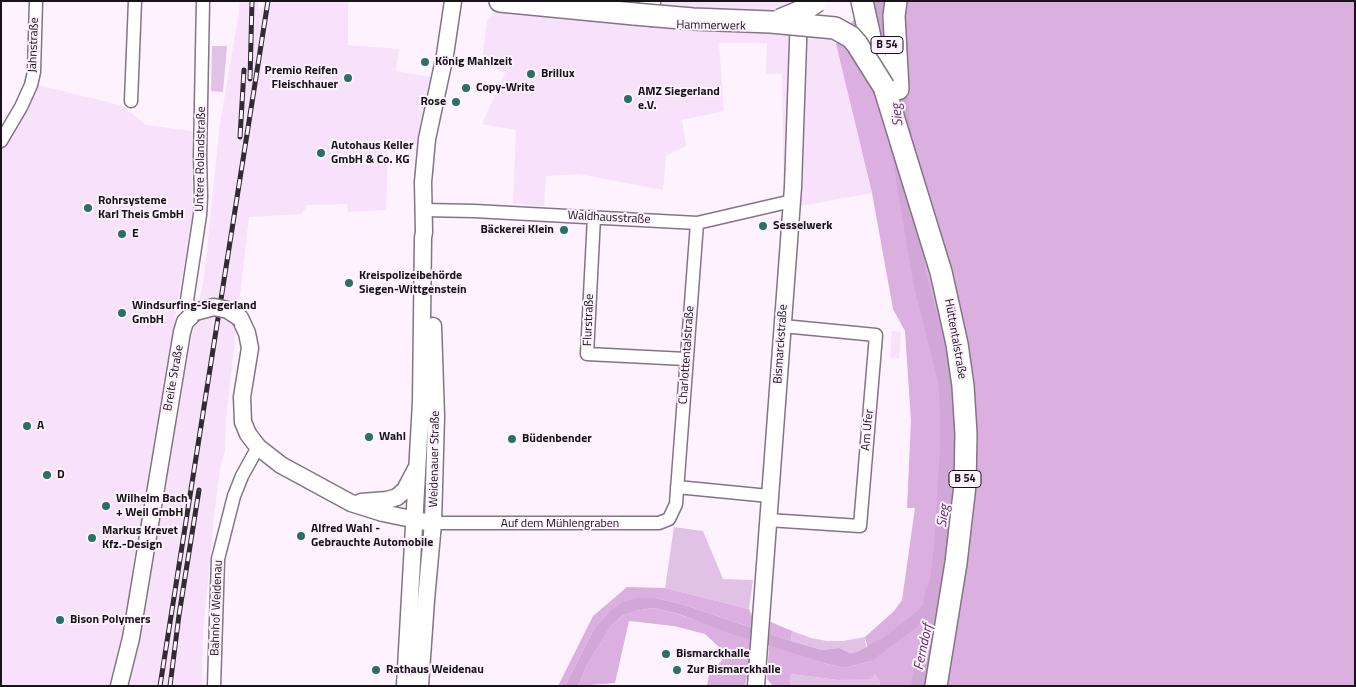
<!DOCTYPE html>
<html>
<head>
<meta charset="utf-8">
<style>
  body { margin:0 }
  #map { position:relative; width:1356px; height:687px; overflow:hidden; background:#fdf2fe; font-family:"Titillium Web",sans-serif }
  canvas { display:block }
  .frame { position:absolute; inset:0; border:2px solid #181219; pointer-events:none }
</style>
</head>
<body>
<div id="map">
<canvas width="1356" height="687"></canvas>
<div class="frame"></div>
</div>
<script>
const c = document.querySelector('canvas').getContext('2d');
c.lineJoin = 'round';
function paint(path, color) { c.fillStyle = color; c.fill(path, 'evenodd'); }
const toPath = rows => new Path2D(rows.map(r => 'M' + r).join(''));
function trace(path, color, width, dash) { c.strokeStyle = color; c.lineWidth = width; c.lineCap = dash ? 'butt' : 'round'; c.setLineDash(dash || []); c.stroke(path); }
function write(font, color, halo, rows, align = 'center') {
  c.font = font + ' "Titillium Web",sans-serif'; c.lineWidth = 4; c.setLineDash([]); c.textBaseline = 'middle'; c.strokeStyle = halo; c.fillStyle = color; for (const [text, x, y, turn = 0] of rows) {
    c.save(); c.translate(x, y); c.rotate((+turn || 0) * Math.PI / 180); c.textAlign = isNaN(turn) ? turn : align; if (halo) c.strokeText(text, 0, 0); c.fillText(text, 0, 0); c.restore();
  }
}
const built = toPath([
  [240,1,258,1,258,9,263,8,264,1,350,1,348,4,348,45,399,49,396,71,431,77,416,145,388,143,386,210,348,212,347,204,307,205,302,214,249,217,226,419,225,452,221,462,215,508,203,633,202,686,124,686,142,624,181,388,204,279,220,124,239,12],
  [506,1,816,1,815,13,836,44,872,193,784,209,782,74,766,74,767,43,719,43,724,111,682,120,686,146,666,156,663,190,579,174,546,176,544,206,513,204,516,130,482,124,505,73,482,62,487,21],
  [38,85,123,106,146,125,192,131,192,216,117,671,112,686,1,686,1,150],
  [892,331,901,332,899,358,890,358]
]);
const green = toPath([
  [212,46,227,46,223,92,211,91],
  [674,527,703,531,723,579,753,580,749,609,665,588],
  [792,631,811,638,827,641,843,641,865,637,866,647,857,652,850,653,839,648,822,650,791,641],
  [791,674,838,680,875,674,880,683,880,686,790,686]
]);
const forest = toPath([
  [867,1,1355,1,1355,686,880,686,880,683,875,674,870,679,838,680,791,674,790,686,773,686,767,679,769,645,827,664,845,668,871,661,865,637,894,611,902,600,915,508,907,508,911,421,905,331,893,309,872,193,836,44],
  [627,587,665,588,749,609,753,618,771,622,792,631,791,641,685,605,656,598,608,613,595,627,565,686,558,686,593,616],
  [653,608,678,614,752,640,751,656,745,686,707,686,709,675,723,659,719,647,705,634,674,626,629,621,615,683,578,686,587,665,611,626,622,616,636,611]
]);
const water = toPath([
  [871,1,893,1,907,92,925,269,951,364,956,401,949,548,924,686,911,686,919,639,926,620,871,661,845,668,827,664,726,632,679,614,653,608,636,611,622,616,611,626,587,665,578,686,565,686,595,627,608,613,622,602,637,598,656,598,685,605,791,641,822,650,839,648,850,653,857,652,884,637,913,615,923,605,925,591,930,581,934,546,940,450,940,408,938,381,914,287,896,180]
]);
const street = toPath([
  [646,1,654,2,652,20],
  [131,101,135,1],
  [1,141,21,107,31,85,34,72,36,1],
  [423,210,474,211,697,223,792,201],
  [594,217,587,354,686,359],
  [191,315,187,300,200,215,201,197,200,156,203,1],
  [677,487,769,496],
  [768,520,860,526,876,335,783,326],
  [433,523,659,523,669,519,676,504,697,223],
  [214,686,218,559,234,496,242,476,258,447]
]);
const secondary = toPath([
  [240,318,247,333,250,348,242,397,243,422,248,434,258,447,281,465,351,503,383,513,426,522],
  [361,502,387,500,397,497,405,490,416,469],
  [119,686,131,638,182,332,185,322,195,312],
  [405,686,421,402,423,238,424,232,423,182,427,139,445,55,453,1],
  [420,686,426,600,433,523,436,416,433,326],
  [756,686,793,187,799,14]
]);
const highway = toPath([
  [500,1,634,14],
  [862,1,873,51,941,272,957,344,963,386,966,434,965,485,956,563,936,686],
  [896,1,894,16,898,89]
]);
const rail = toPath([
  [250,79,252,1],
  [240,137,244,70],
  [160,686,268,1],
  [170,686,179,615,199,490]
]);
const secondaryBridge = toPath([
  [195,312,214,307,228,310,240,318]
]);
const highwayBridge = toPath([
  [634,14,693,19,771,22,835,28,851,37,857,44,884,87],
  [780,20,804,10,817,1]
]);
const markers = [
  [425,62,5,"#287068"],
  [531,74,5,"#287068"],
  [348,78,5,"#287068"],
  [466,88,5,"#287068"],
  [628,99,5,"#287068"],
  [456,102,5,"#287068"],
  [321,153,5,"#287068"],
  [88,208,5,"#287068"],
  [763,226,5,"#287068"],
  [564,230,5,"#287068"],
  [122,234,5,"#287068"],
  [349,283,5,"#287068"],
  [122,313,5,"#287068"],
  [27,426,5,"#287068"],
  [369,437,5,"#287068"],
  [512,439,5,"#287068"],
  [47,475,5,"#287068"],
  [106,506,5,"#287068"],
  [301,536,5,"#287068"],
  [92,538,5,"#287068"],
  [60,620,5,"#287068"],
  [666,654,5,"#287068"],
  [376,670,5,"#287068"],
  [677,670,5,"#287068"]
];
const shields = [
  [887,45,32],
  [965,479,32]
];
const shieldNames = [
  ["B 54",887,45],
  ["B 54",965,479]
];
const streetNames = [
  ["Hammerwerk",711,26,1],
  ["Jahnstraße",34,45,-88],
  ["Untere Rolandstraße",201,159,-89],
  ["Waldhausstraße",609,218,3],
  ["Flurstraße",589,320,-88],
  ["Hüttentalstraße",955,339,80],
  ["Bismarckstraße",781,344,-86],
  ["Charlottentalstraße",687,355,-86],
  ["Breite Straße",174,378,-80],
  ["Am Ufer",868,430,-85],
  ["Weidenauer Straße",435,459,-89],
  ["Auf dem Mühlengraben",560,524],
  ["Bahnhof Weidenau",217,608,-88]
];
const poiNames = [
  ["König Mahlzeit",435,62],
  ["Premio Reifen",338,71,"right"],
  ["Fleischhauer",338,85,"right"],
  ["Brillux",541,74],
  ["Copy-Write",476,88],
  ["AMZ Siegerland",638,92],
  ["e.V.",638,106],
  ["Rose",446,102,"right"],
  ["Autohaus Keller",331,146],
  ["GmbH & Co. KG",331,160],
  ["Rohrsysteme",98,201],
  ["Karl Theis GmbH",98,215],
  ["Sesselwerk",773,226],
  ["Bäckerei Klein",554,230,"right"],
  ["E",132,234],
  ["Kreispolizeibehörde",359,276],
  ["Siegen-Wittgenstein",359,290],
  ["Windsurfing-Siegerland",132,306],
  ["GmbH",132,320],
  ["A",37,426],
  ["Wahl",379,437],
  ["Büdenbender",522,439],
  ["D",57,475],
  ["Wilhelm Bach",116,499],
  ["+ Weil GmbH",116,513],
  ["Alfred Wahl -",311,529],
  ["Gebrauchte Automobile",311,543],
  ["Markus Krevet",102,531],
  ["Kfz.-Design",102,545],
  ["Bison Polymers",70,620],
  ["Bismarckhalle",676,654],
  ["Rathaus Weidenau",386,670],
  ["Zur Bismarckhalle",687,670]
];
const waterNames = [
  ["Sieg",898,115,-96],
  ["Sieg",944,516,-82],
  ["Ferndorf",924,647,-78]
];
paint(built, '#f8e1fb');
paint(green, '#e1c2e6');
paint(forest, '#dbb0e1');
paint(water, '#d1a7d7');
trace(street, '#847486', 15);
trace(secondary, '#847486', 19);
trace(highway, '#847486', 24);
trace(street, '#fff', 12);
trace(secondary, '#fff', 16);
trace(highway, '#fff', 21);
trace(rail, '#322b33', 5);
trace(rail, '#fdf2fe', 3, [9]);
trace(secondaryBridge, '#847486', 19, []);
trace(highwayBridge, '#847486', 24, []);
trace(secondaryBridge, '#fff', 16);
trace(highwayBridge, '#fff', 21);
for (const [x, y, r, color] of markers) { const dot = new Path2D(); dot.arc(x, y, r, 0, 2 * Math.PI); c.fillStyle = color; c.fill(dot); trace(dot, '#fdf2fe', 2); }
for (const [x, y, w] of shields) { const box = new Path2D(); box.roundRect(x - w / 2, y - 8.5, w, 17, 4); c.fillStyle = '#fdf2fe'; c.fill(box); trace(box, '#181219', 1); }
write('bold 11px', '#181219', null, shieldNames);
write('12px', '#181219', '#fdf2fe', streetNames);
write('bold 12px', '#181219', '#fdf2fe', poiNames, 'left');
write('italic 14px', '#5e2b66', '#fdf2fe', waterNames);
</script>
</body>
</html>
